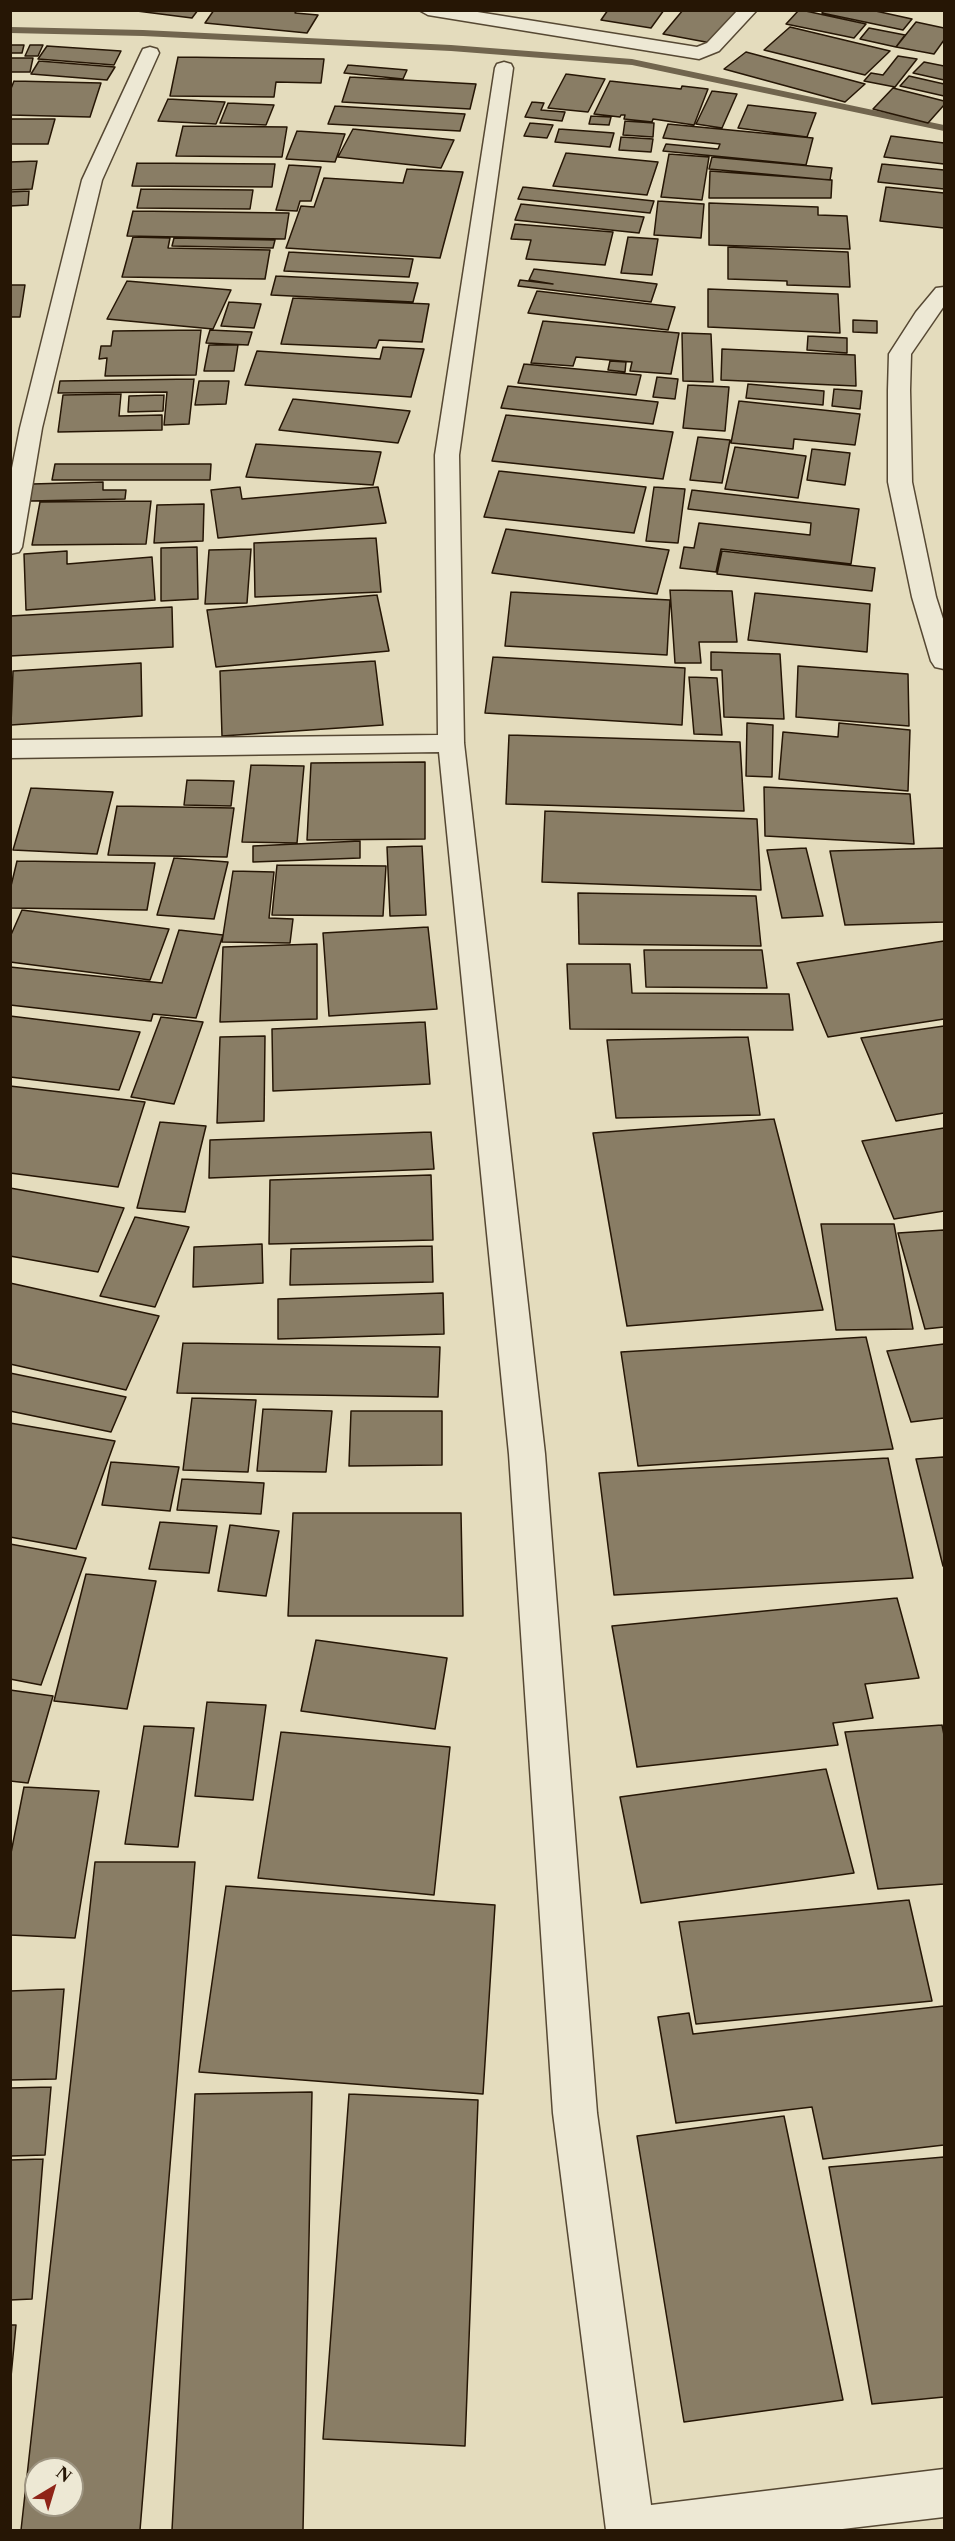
<!DOCTYPE html>
<html>
<head>
<meta charset="utf-8">
<style>
  body { margin:0 }
  #map { position:relative; width:955px; height:2541px; overflow:hidden; background:#e4dcbd; font-family:"Libre Caslon Text",serif }
  canvas { display:block }
  .frame { position:absolute; inset:0; border:12px solid #261605; pointer-events:none }
  .north { position:absolute; left:24px; top:2457px; width:60px; height:60px; box-sizing:border-box; background:#ede8d4; border:2px solid #9d9481; border-radius:50%; rotate:38deg; font-size:16px; font-weight:700; line-height:24px; text-align:center; color:#261605 }
  .north::after { content:''; display:block; margin:auto; width:21px; height:27px; background:#8f2418; clip-path:polygon(50% 0,100% 100%,50% 72%,0 100%) }
</style>
</head>
<body>
<div id="map">
<canvas width="955" height="2541"></canvas>
<div class="frame"></div>
<div class="north">N</div>
</div>
<script>
const c = document.querySelector('canvas').getContext('2d');
c.lineJoin = 'round';
const toPath = rows => new Path2D(rows.map(r => 'M' + r).join(''));
function paint(path, color) { c.fillStyle = color; c.fill(path, 'evenodd'); }
function trace(path, color, width, dash) { c.strokeStyle = color; c.lineWidth = width; c.lineCap = dash ? 'butt' : 'round'; c.setLineDash(dash || []); c.stroke(path); }
const stream = toPath([
  [10,27,143,30,451,45,632,59,944,125,944,131,632,65,451,51,143,36,10,33,10,27]
]);
const building = toPath([
  [129,10,198,10,192,18,129,10],
  [214,10,297,10,295,13,318,15,307,33,205,23,214,10],
  [608,10,664,10,651,28,601,20,608,10],
  [683,10,738,10,711,43,663,34,683,10],
  [799,10,801,10,866,24,854,38,786,24,799,10],
  [824,10,871,10,912,19,903,30,822,13,824,10],
  [916,22,944,28,944,40,934,54,896,47,916,22],
  [790,27,890,51,865,75,764,50,790,27],
  [869,28,905,35,896,47,860,39,869,28],
  [11,45,24,45,22,53,10,53,11,45],
  [30,45,43,45,38,56,25,56,30,45],
  [47,46,121,51,114,65,38,59,47,46],
  [746,52,865,84,845,102,724,69,746,52],
  [898,56,917,59,895,87,864,81,871,73,883,75,898,56],
  [178,57,324,59,321,83,276,82,274,97,170,96,178,57],
  [10,58,33,58,30,72,10,72,10,58],
  [39,61,115,67,107,80,31,74,39,61],
  [924,62,944,66,944,80,913,73,924,62],
  [348,65,407,70,403,79,344,73,348,65],
  [566,74,605,79,588,112,548,108,566,74],
  [909,76,944,84,944,96,900,86,909,76],
  [350,77,476,84,470,109,342,102,350,77],
  [14,81,101,83,90,117,10,115,10,91,14,81],
  [610,81,681,89,682,86,708,89,694,125,653,119,652,122,624,119,625,115,621,115,620,117,594,114,610,81],
  [893,88,944,101,944,105,928,123,873,109,893,88],
  [712,91,737,94,722,128,696,124,712,91],
  [168,99,225,102,216,124,158,121,168,99],
  [532,102,544,103,541,110,565,112,562,121,525,117,532,102],
  [228,103,274,105,266,125,220,123,228,103],
  [748,105,816,113,807,137,738,128,748,105],
  [335,106,465,114,460,131,328,124,335,106],
  [591,116,611,117,609,125,589,124,591,116],
  [10,119,55,119,48,144,10,144,10,119],
  [625,121,654,123,653,137,623,135,625,121],
  [530,123,553,125,547,138,524,136,530,123],
  [668,124,813,138,806,165,663,151,666,144,718,149,720,144,663,138,668,124],
  [183,126,287,127,282,157,176,156,183,126],
  [353,129,454,140,441,168,338,157,353,129],
  [559,129,614,133,610,147,555,142,559,129],
  [297,131,345,134,335,162,286,159,297,131],
  [891,136,944,143,944,164,884,157,891,136],
  [621,137,653,139,651,152,619,150,621,137],
  [566,153,658,162,647,195,553,186,566,153],
  [669,154,709,157,702,200,661,197,669,154],
  [712,157,832,168,830,180,709,169,712,157],
  [37,161,32,189,10,190,10,162,37,161],
  [137,163,275,164,272,187,132,186,137,163],
  [882,164,944,170,944,189,878,182,882,164],
  [289,165,321,167,311,201,300,201,297,211,276,210,289,165],
  [407,169,463,172,440,258,286,248,301,206,314,207,324,178,403,183,407,169],
  [710,171,832,180,831,198,709,198,710,171],
  [523,187,654,201,650,213,518,199,523,187],
  [886,187,944,193,944,228,880,221,886,187],
  [141,189,253,190,250,209,137,208,141,189],
  [29,191,28,205,10,206,10,192,29,191],
  [658,201,704,204,701,238,654,235,658,201],
  [709,203,818,207,818,215,847,216,850,249,709,245,709,203],
  [521,204,644,217,639,233,515,220,521,204],
  [133,211,289,213,285,239,127,236,133,211],
  [515,224,613,232,605,265,526,259,531,240,511,239,515,224],
  [133,237,170,238,168,248,270,250,265,279,122,277,133,237],
  [628,237,658,239,652,275,621,273,628,237],
  [174,238,275,240,273,248,172,246,174,238],
  [728,247,848,252,850,287,787,285,787,281,728,279,728,247],
  [289,252,413,259,409,277,284,271,289,252],
  [534,269,657,284,651,302,518,286,520,280,553,284,529,280,534,269],
  [276,276,418,283,413,302,271,295,276,276],
  [127,281,231,290,213,329,107,319,127,281],
  [10,285,25,285,20,317,10,317,10,285],
  [708,289,838,294,840,333,708,327,708,289],
  [537,291,675,307,668,330,528,313,537,291],
  [293,298,429,304,422,342,379,340,376,348,281,344,293,298],
  [229,302,261,304,254,328,221,326,229,302],
  [853,320,877,321,877,333,853,332,853,320],
  [543,321,679,333,671,374,630,371,632,362,576,357,573,366,531,363,543,321],
  [201,330,196,375,105,376,107,358,99,359,101,346,111,346,113,331,201,330],
  [210,330,252,332,248,345,206,343,210,330],
  [682,333,711,334,713,382,683,381,682,333],
  [808,336,847,338,847,353,807,350,808,336],
  [209,345,238,345,234,371,204,371,209,345],
  [383,347,424,349,411,397,245,385,257,351,380,359,383,347],
  [722,349,855,355,856,386,721,380,722,349],
  [610,361,626,362,625,372,608,370,610,361],
  [524,364,641,375,636,395,518,383,524,364],
  [657,377,678,379,675,399,653,397,657,377],
  [194,379,189,424,164,425,167,392,58,393,60,381,194,379],
  [199,381,229,381,226,404,195,405,199,381],
  [748,384,824,391,823,405,746,398,748,384],
  [688,385,729,387,725,431,683,428,688,385],
  [508,386,658,402,653,424,501,408,508,386],
  [834,389,862,391,860,409,832,406,834,389],
  [121,394,119,416,162,415,162,430,58,432,63,395,121,394],
  [164,395,163,411,128,412,129,396,164,395],
  [293,399,410,411,398,443,279,430,293,399],
  [739,401,860,414,855,445,794,439,793,449,731,443,739,401],
  [506,415,673,432,663,479,492,461,506,415],
  [698,437,730,440,722,483,690,480,698,437],
  [256,444,381,452,373,485,246,477,256,444],
  [735,447,806,456,798,498,725,489,735,447],
  [812,449,850,453,845,485,807,480,812,449],
  [55,464,211,464,210,480,52,480,55,464],
  [499,471,646,487,634,533,484,517,499,471],
  [103,482,103,490,126,490,125,499,30,501,32,484,103,482],
  [240,487,242,499,378,487,386,523,218,538,211,490,240,487],
  [654,487,685,489,678,543,646,541,654,487],
  [692,490,859,509,851,564,721,549,716,572,680,568,684,547,694,548,699,523,810,535,811,523,688,509,692,490],
  [151,501,146,544,32,545,40,502,151,501],
  [204,504,203,541,154,543,157,505,204,504],
  [506,529,669,550,657,594,492,573,506,529],
  [376,538,381,592,255,597,254,543,376,538],
  [197,547,198,599,161,601,161,548,197,547],
  [251,549,247,603,205,604,209,550,251,549],
  [67,551,67,564,152,557,155,600,26,610,24,554,67,551],
  [722,551,875,568,872,591,717,574,722,551],
  [670,590,732,591,737,642,699,642,701,663,675,663,670,590],
  [511,592,670,600,667,655,505,646,511,592],
  [755,593,870,604,867,652,748,640,755,593],
  [377,595,389,651,216,667,207,610,377,595],
  [172,607,173,647,10,656,10,616,172,607],
  [711,652,780,654,784,719,724,717,722,670,711,670,711,652],
  [493,657,685,668,682,725,485,713,493,657],
  [375,661,383,725,222,736,220,671,375,661],
  [141,663,142,716,11,725,13,671,141,663],
  [798,666,908,674,909,726,796,717,798,666],
  [689,677,717,678,722,735,694,734,689,677],
  [747,723,773,725,772,777,746,776,747,723],
  [839,723,910,730,908,791,779,779,783,732,838,737,839,723],
  [509,735,740,742,744,811,506,804,509,735],
  [425,762,425,839,307,840,311,763,425,762],
  [251,765,304,766,297,843,242,842,251,765],
  [187,780,234,781,231,806,184,805,187,780],
  [764,787,910,794,914,844,765,836,764,787],
  [31,788,113,792,97,854,13,850,31,788],
  [117,806,234,808,227,857,108,855,117,806],
  [545,811,757,819,761,890,542,882,545,811],
  [360,841,360,858,253,862,253,846,360,841],
  [422,846,426,915,390,916,387,847,422,846],
  [806,848,823,916,782,918,767,850,806,848],
  [944,848,944,922,845,925,830,851,944,848],
  [174,858,228,862,214,919,157,915,174,858],
  [17,861,155,863,147,910,10,908,10,890,17,861],
  [277,865,386,866,383,916,272,915,277,865],
  [233,871,274,872,269,918,293,919,290,943,222,942,233,871],
  [578,893,756,896,761,946,579,944,578,893],
  [22,910,169,929,150,980,10,962,10,937,22,910],
  [428,927,437,1009,329,1016,323,933,428,927],
  [179,930,223,935,196,1018,153,1014,151,1021,10,1005,10,967,162,983,179,930],
  [944,941,944,1019,828,1037,797,963,944,941],
  [317,944,317,1019,220,1022,223,947,317,944],
  [644,950,762,950,767,988,646,987,644,950],
  [567,964,630,964,632,993,789,994,793,1030,570,1029,567,964],
  [10,1016,140,1032,119,1090,10,1077,10,1016],
  [161,1017,203,1022,174,1104,131,1097,161,1017],
  [425,1022,430,1084,273,1091,272,1029,425,1022],
  [944,1026,944,1113,896,1121,861,1038,944,1026],
  [265,1036,264,1121,217,1123,220,1037,265,1036],
  [748,1037,760,1115,616,1118,607,1040,748,1037],
  [10,1086,145,1102,118,1187,10,1173,10,1086],
  [774,1119,823,1310,627,1326,593,1133,774,1119],
  [160,1122,206,1126,185,1212,137,1208,160,1122],
  [944,1128,944,1211,894,1219,862,1141,944,1128],
  [431,1132,434,1169,209,1178,210,1140,431,1132],
  [431,1175,433,1240,269,1244,270,1180,431,1175],
  [10,1188,124,1208,98,1272,10,1256,10,1188],
  [135,1217,189,1227,155,1307,100,1296,135,1217],
  [821,1224,894,1224,913,1329,836,1330,821,1224],
  [944,1230,944,1327,925,1329,898,1233,944,1230],
  [262,1244,263,1283,193,1287,194,1247,262,1244],
  [432,1246,433,1282,290,1285,291,1249,432,1246],
  [10,1283,159,1316,126,1390,10,1364,10,1283],
  [443,1293,444,1334,278,1339,278,1299,443,1293],
  [866,1337,893,1449,638,1466,621,1352,866,1337],
  [183,1343,440,1347,438,1397,177,1393,183,1343],
  [944,1344,944,1418,911,1422,887,1351,944,1344],
  [10,1373,126,1397,111,1432,10,1411,10,1373],
  [192,1398,256,1400,248,1472,183,1470,192,1398],
  [263,1409,332,1411,326,1472,257,1471,263,1409],
  [351,1411,442,1411,442,1465,349,1466,351,1411],
  [10,1423,115,1441,76,1549,10,1537,10,1423],
  [944,1457,944,1566,943,1566,916,1459,944,1457],
  [888,1458,913,1578,614,1595,599,1473,888,1458],
  [111,1462,179,1467,170,1511,102,1505,111,1462],
  [182,1479,264,1483,261,1514,177,1510,182,1479],
  [293,1513,461,1513,463,1616,288,1616,293,1513],
  [160,1522,217,1526,209,1573,149,1569,160,1522],
  [230,1525,279,1531,266,1596,218,1591,230,1525],
  [10,1544,86,1558,41,1685,10,1679,10,1544],
  [86,1574,156,1581,127,1709,54,1701,86,1574],
  [897,1598,919,1678,865,1684,873,1718,833,1723,838,1745,637,1767,612,1626,897,1598],
  [316,1640,447,1658,435,1729,301,1711,316,1640],
  [10,1690,53,1696,28,1783,10,1781,10,1690],
  [207,1702,266,1705,253,1800,195,1796,207,1702],
  [942,1725,944,1735,944,1884,878,1889,845,1732,942,1725],
  [144,1726,194,1728,178,1847,125,1844,144,1726],
  [281,1732,450,1747,434,1895,258,1878,281,1732],
  [826,1769,854,1873,641,1903,620,1797,826,1769],
  [24,1787,99,1791,75,1938,10,1935,10,1858,24,1787],
  [95,1862,195,1862,140,2530,21,2530,95,1862],
  [36,2469,72,2469,72,2505,36,2505,36,2469],
  [226,1886,495,1905,483,2094,199,2072,226,1886],
  [909,1900,932,2001,696,2024,679,1922,909,1900],
  [64,1989,56,2079,10,2080,10,1991,64,1989],
  [944,2006,944,2145,823,2159,812,2107,676,2123,658,2017,689,2013,693,2034,944,2006],
  [51,2087,45,2155,10,2156,10,2088,51,2087],
  [312,2092,303,2530,172,2530,195,2094,312,2092],
  [349,2094,478,2100,465,2446,323,2439,349,2094],
  [784,2116,843,2400,684,2422,637,2136,784,2116],
  [944,2157,944,2397,872,2404,829,2167,944,2157],
  [43,2159,32,2299,10,2300,10,2160,43,2159],
  [10,2325,16,2325,10,2387,10,2325]
]);
const street = toPath([
  [419,10,465,10,697,47,707,43,738,10,757,10,719,51,699,59,428,15,419,10],
  [150,47,157,49,159,53,102,180,42,428,22,547,19,552,10,554,10,478,20,428,82,180,141,53,143,49,150,47],
  [504,62,511,64,513,68,459,455,464,743,545,1454,597,2113,651,2505,944,2469,944,2517,834,2530,606,2530,553,2113,509,1454,439,752,10,758,10,740,438,735,435,455,495,68,497,64,504,62],
  [944,287,944,306,911,354,910,390,912,482,936,597,944,622,944,669,935,667,931,661,912,597,888,482,888,390,889,354,916,312,936,288,944,287]
]);
paint(stream, '#71654e');
paint(building, '#897d65');
trace(building, '#261605', 1.5);
trace(street, '#564833', 3);
paint(street, '#ede8d4');
</script>
</body>
</html>
